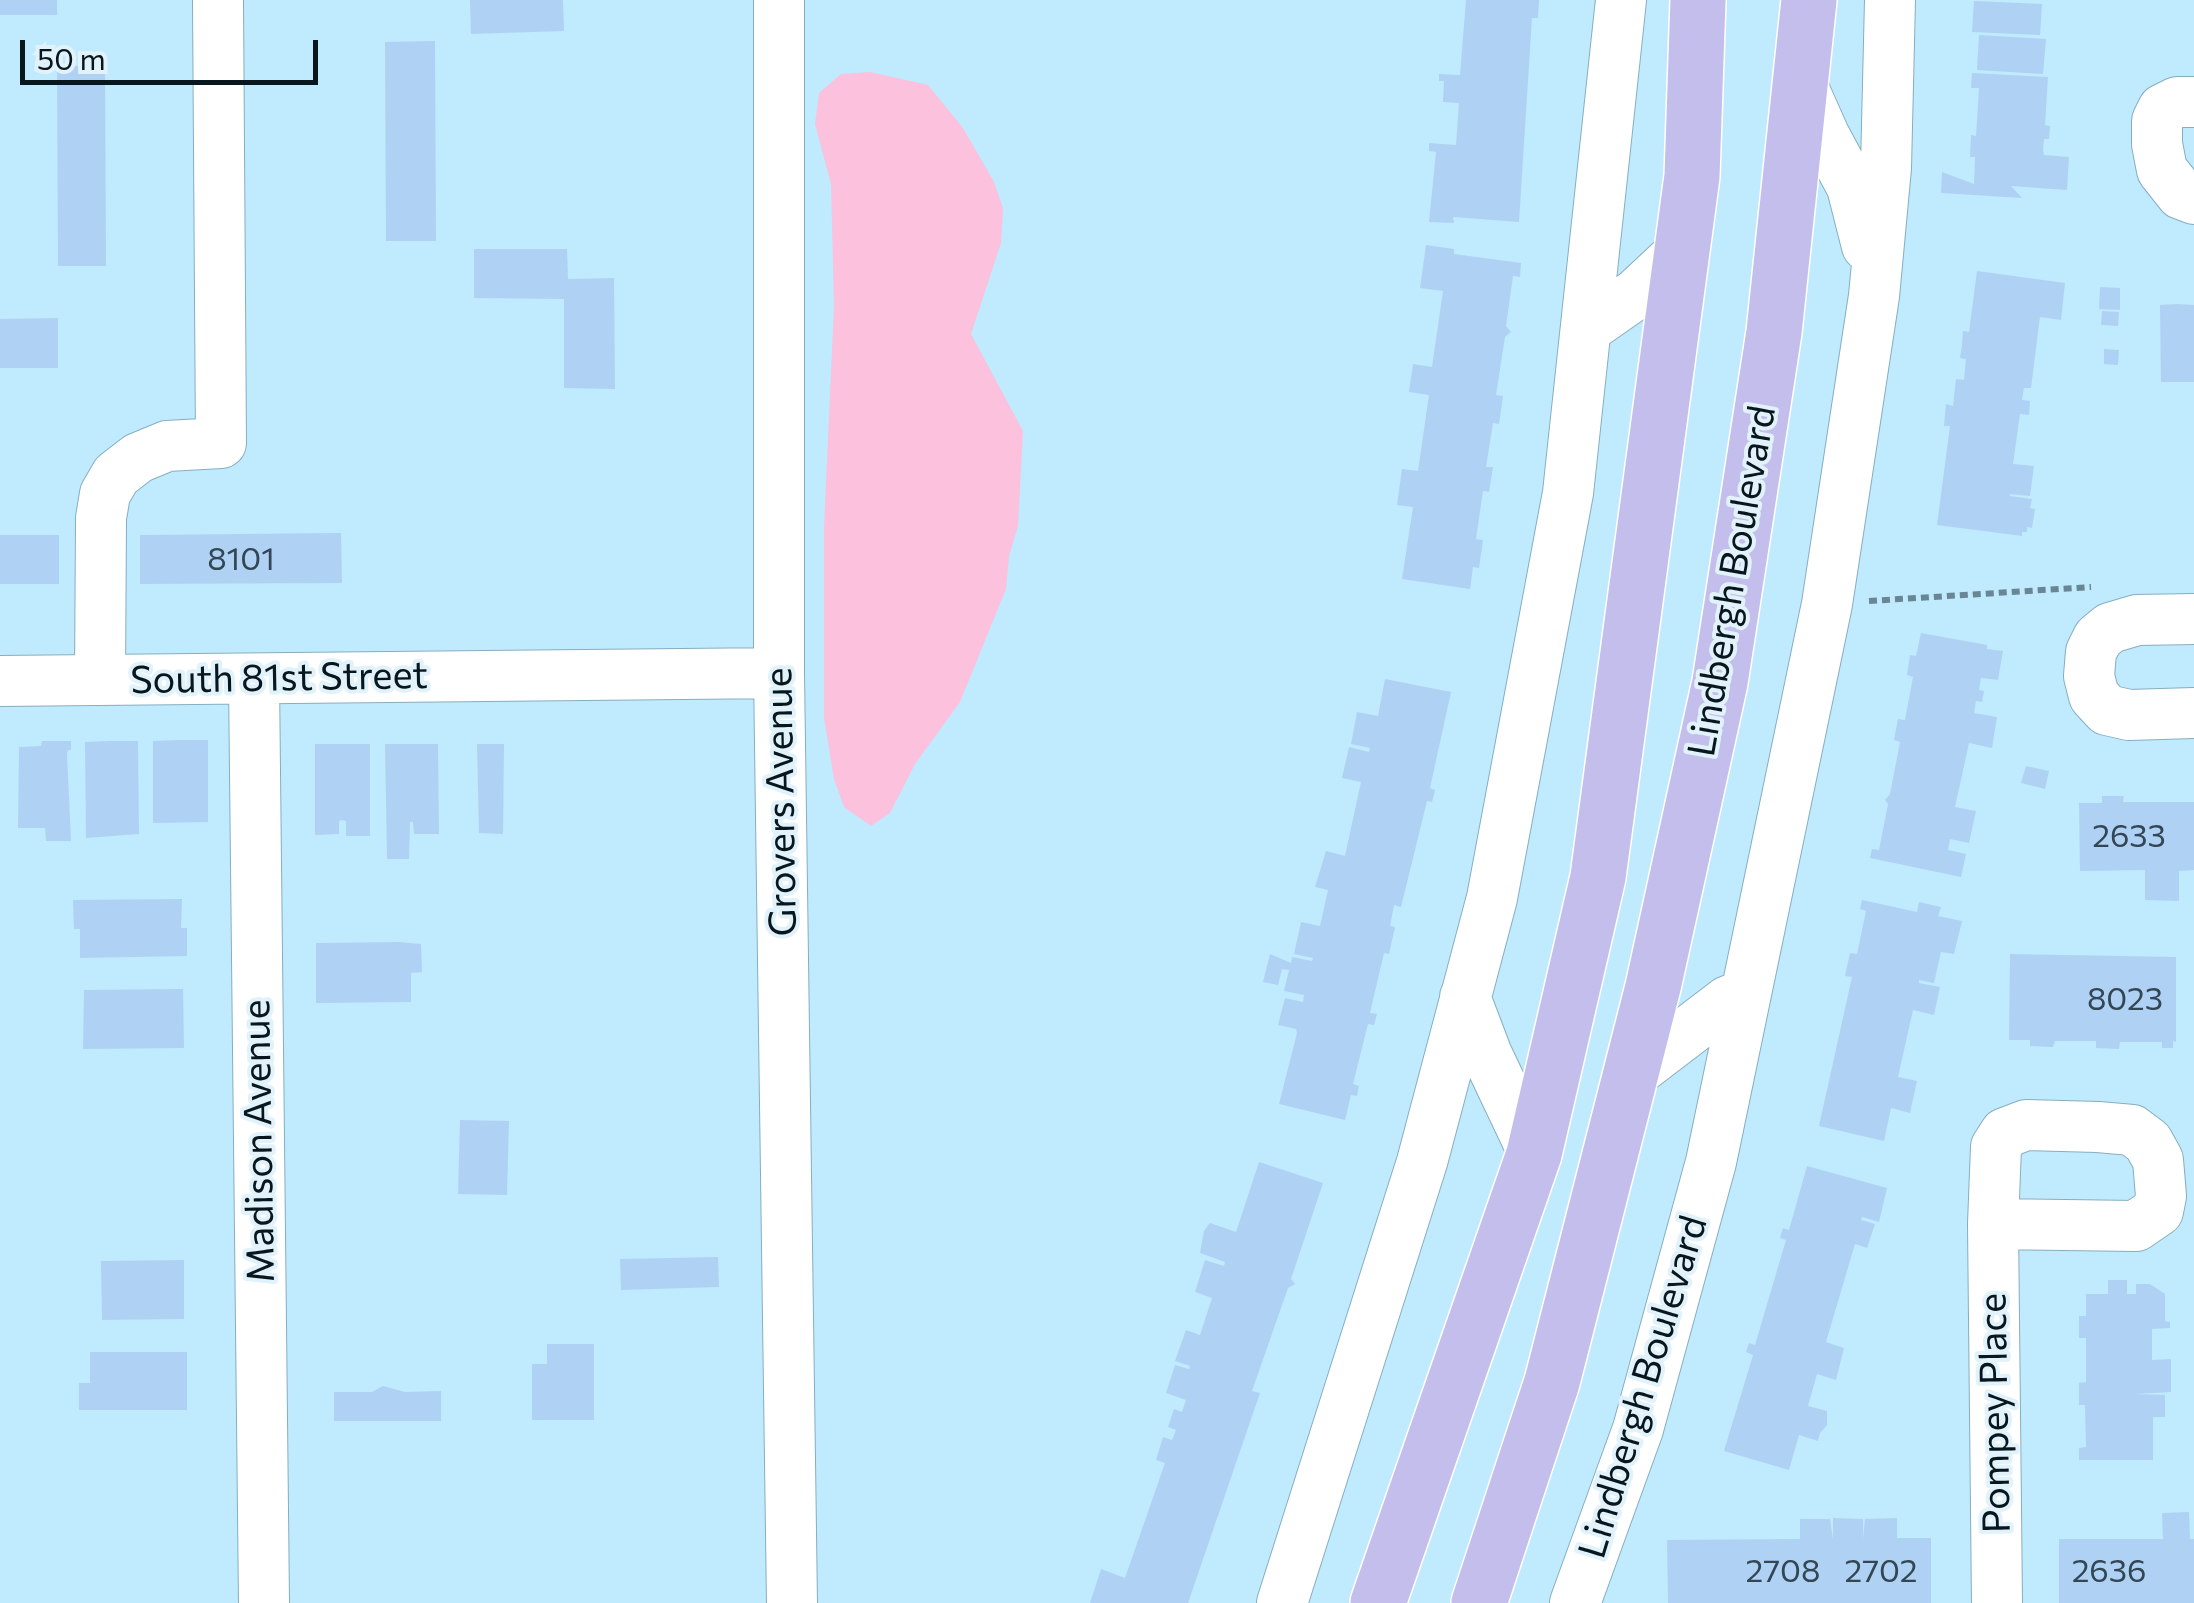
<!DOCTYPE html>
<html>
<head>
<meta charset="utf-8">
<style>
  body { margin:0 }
  #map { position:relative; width:2194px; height:1603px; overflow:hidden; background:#c0eafe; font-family:Commissioner,sans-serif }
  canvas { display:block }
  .scale { position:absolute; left:20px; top:40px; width:298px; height:45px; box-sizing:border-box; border:5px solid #08171e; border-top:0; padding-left:12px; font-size:30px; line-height:35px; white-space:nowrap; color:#08171e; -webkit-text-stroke:8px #e2f2fa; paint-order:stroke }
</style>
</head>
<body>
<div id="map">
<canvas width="2194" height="1603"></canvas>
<div class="scale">50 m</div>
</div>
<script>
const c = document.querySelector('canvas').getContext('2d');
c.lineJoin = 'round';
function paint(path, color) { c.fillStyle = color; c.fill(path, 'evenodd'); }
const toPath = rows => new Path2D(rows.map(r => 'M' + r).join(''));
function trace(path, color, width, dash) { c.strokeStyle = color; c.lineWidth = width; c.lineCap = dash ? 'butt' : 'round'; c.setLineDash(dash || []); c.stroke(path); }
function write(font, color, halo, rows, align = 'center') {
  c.font = font + ' Commissioner,sans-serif'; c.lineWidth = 8; c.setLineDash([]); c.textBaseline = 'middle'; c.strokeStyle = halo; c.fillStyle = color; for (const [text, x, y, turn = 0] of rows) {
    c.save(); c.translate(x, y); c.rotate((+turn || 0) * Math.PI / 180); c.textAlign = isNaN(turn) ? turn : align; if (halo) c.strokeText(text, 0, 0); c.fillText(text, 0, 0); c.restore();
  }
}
const green = toPath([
  [870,72,928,85,963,128,994,182,1003,208,1001,243,971,334,1023,431,1018,526,1009,556,1006,589,960,702,915,764,890,813,871,826,844,807,834,779,824,718,824,528,834,306,831,184,815,124,819,93,841,74]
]);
const building = toPath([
  [0,0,57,0,57,15,0,15],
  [470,0,563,0,564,31,471,34],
  [1466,0,1539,0,1538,18,1532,18,1519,222,1453,217,1454,223,1429,222,1436,152,1429,151,1429,143,1456,145,1459,103,1443,102,1444,81,1439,81,1439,74,1460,75],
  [1974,1,2042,4,2040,35,1972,32],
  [1979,35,2046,39,2043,74,1977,70],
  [435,41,436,241,386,241,385,42],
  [57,66,105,66,106,266,58,266],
  [1972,73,2048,77,2045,125,2050,126,2049,139,2044,139,2043,150,2044,155,2069,157,2067,190,2011,186,2022,198,1941,193,1942,172,1974,184,1975,157,1970,157,1971,135,1976,136,1979,88,1971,88],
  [1426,245,1454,249,1454,254,1521,263,1520,277,1513,276,1506,326,1511,332,1505,337,1496,395,1503,396,1499,424,1493,423,1486,467,1493,467,1489,492,1483,491,1476,539,1483,540,1479,568,1473,567,1470,589,1402,579,1413,507,1397,505,1402,469,1418,471,1429,395,1409,392,1413,364,1432,367,1443,291,1420,288],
  [474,249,567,249,568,279,614,278,615,389,564,388,564,299,474,298],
  [1977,271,2065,283,2061,320,2040,317,2031,388,2024,388,2022,400,2030,401,2029,415,2020,414,2013,464,2034,466,2030,496,2010,494,2010,496,2032,499,2030,508,2035,509,2032,528,2027,527,2027,532,2022,532,2022,536,1937,525,1950,426,1944,426,1946,404,1953,406,1956,379,1964,380,1966,359,1960,358,1962,345,1963,331,1969,332],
  [2100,287,2120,288,2120,310,2099,309],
  [2178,304,2194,305,2194,382,2161,382,2160,305],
  [2102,311,2119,312,2118,326,2101,325],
  [58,318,58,368,0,368,0,319],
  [2104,349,2119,350,2118,365,2104,364],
  [341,533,342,583,140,584,140,535],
  [0,535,59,535,59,584,0,584],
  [1921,633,1987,645,1987,649,2003,651,1998,680,1981,678,1979,690,1984,691,1982,702,1976,701,1974,713,1997,717,1992,748,1969,743,1955,807,1976,811,1969,843,1950,839,1948,850,1966,854,1961,877,1870,858,1872,849,1879,850,1888,804,1885,800,1890,794,1900,742,1894,740,1896,729,1898,719,1905,720,1913,677,1907,675,1910,655,1916,656],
  [1385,679,1451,692,1430,788,1435,790,1432,802,1427,801,1401,907,1394,905,1390,926,1395,927,1389,954,1384,953,1370,1013,1377,1014,1374,1025,1368,1024,1353,1084,1359,1086,1357,1096,1351,1095,1345,1120,1279,1104,1297,1033,1296,1029,1278,1025,1285,998,1303,1002,1304,995,1284,991,1289,970,1282,969,1278,985,1263,982,1270,954,1291,963,1292,957,1312,961,1313,958,1294,954,1301,922,1320,926,1328,890,1315,887,1326,851,1345,856,1361,782,1342,778,1349,747,1369,752,1370,748,1351,744,1357,712,1378,716],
  [180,740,208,740,208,822,153,823,153,741],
  [42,741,71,741,71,750,68,750,67,754,71,841,46,841,45,828,18,828,19,747,41,746],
  [110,741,138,741,139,834,86,838,85,742],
  [315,744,370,744,370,836,346,836,346,821,342,820,339,821,339,834,315,835],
  [385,744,438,744,439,834,414,834,413,822,410,822,409,859,387,859],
  [477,744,504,744,503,834,479,833],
  [2026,766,2049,771,2045,789,2021,783],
  [2102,796,2124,796,2123,802,2194,802,2194,870,2179,871,2179,901,2145,900,2145,870,2080,871,2079,803,2102,803],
  [182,899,181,928,187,928,187,956,80,958,80,929,74,929,73,900],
  [1862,900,1917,912,1919,902,1941,907,1938,916,1962,921,1954,954,1941,952,1934,983,1919,980,1919,983,1940,987,1934,1015,1913,1010,1898,1077,1917,1081,1910,1113,1891,1108,1884,1141,1819,1126,1852,977,1845,976,1850,953,1857,954,1866,911,1860,909],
  [398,942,421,944,422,972,411,973,411,1002,316,1003,316,943],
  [2010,954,2176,957,2176,1042,2173,1041,2173,1048,2162,1048,2162,1042,2120,1042,2119,1049,2096,1048,2096,1041,2055,1041,2053,1047,2030,1046,2030,1040,2009,1040],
  [183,989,184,1048,83,1049,84,990],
  [460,1120,509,1121,507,1195,458,1194],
  [1259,1162,1323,1183,1291,1279,1295,1284,1288,1288,1252,1391,1260,1393,1188,1603,1090,1603,1101,1569,1125,1578,1165,1463,1156,1460,1163,1437,1172,1440,1176,1430,1168,1427,1174,1409,1182,1412,1186,1400,1166,1393,1175,1365,1189,1369,1190,1366,1175,1361,1186,1330,1200,1335,1212,1298,1195,1292,1205,1260,1224,1266,1225,1262,1200,1253,1204,1231,1210,1223,1236,1232],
  [1807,1166,1887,1188,1879,1222,1862,1217,1861,1220,1875,1224,1867,1248,1855,1244,1826,1342,1844,1348,1836,1380,1817,1374,1808,1406,1827,1411,1827,1425,1820,1433,1818,1441,1799,1435,1789,1470,1724,1451,1753,1355,1746,1352,1749,1343,1755,1345,1786,1240,1780,1238,1783,1228,1789,1230],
  [718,1257,719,1287,621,1290,620,1259],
  [184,1260,184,1319,102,1320,101,1261],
  [2108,1280,2127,1280,2127,1294,2136,1294,2136,1284,2150,1284,2165,1294,2165,1321,2170,1322,2170,1328,2152,1329,2152,1360,2171,1359,2171,1392,2135,1394,2165,1395,2165,1417,2153,1417,2153,1460,2079,1460,2079,1448,2086,1447,2085,1405,2079,1405,2079,1383,2086,1382,2086,1338,2079,1338,2079,1316,2086,1316,2086,1294,2108,1294],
  [547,1344,594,1344,594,1420,532,1420,532,1364,547,1364],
  [90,1352,187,1352,187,1410,79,1410,79,1383,90,1383],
  [383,1386,405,1392,441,1391,441,1421,334,1421,334,1392,372,1392],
  [2189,1512,2190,1539,2194,1539,2194,1603,2059,1603,2059,1539,2163,1539,2162,1513],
  [1833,1518,1863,1519,1863,1539,1865,1519,1897,1518,1897,1538,1931,1538,1931,1603,1668,1603,1667,1540,1800,1539,1800,1519,1830,1519,1833,1539]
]);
const path = toPath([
  [1869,601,2091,587]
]);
const minor = toPath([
  [779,0,779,673,792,1603],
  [1800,81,1824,135,1852,187,1867,246],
  [2194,102,2177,102,2163,109,2157,121,2157,144,2162,170,2181,194,2194,199],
  [1586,329,1636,294,1682,251],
  [2194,619,2137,620,2110,628,2098,638,2091,652,2089,676,2094,696,2107,710,2129,715,2194,713],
  [254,679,264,1603],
  [100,680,101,518,105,494,116,475,138,458,167,446,221,443,218,0],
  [0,681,779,673],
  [1465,997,1487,1055,1534,1154],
  [1631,1075,1728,1001,1746,994],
  [1993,1224,2136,1226,2158,1211,2161,1196,2158,1160,2148,1142,2132,1130,2098,1127,2026,1125,2005,1133,1996,1147,1993,1224,1997,1603],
  [1282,1603,1422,1162,1492,898,1568,493,1621,0],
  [1575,1603,1638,1429,1711,1162,1827,604,1874,296,1886,168,1890,0]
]);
const major = toPath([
  [1378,1603,1534,1154,1598,877,1692,176,1698,0],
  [1479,1603,1552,1382,1653,987,1720,682,1774,332,1809,0]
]);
const numberNames = [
  ["8101",241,559],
  ["2633",2129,836],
  ["8023",2125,999],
  ["2708",1783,1571],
  ["2702",1881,1571],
  ["2636",2109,1571]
];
const streetNames = [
  ["Lindbergh Boulevard",1732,581,-80],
  ["South 81st Street",279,678,-1],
  ["Grovers Avenue",781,802,-91],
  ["Madison Avenue",259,1141,-91],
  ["Lindbergh Boulevard",1643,1387,-73],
  ["Pompey Place",1995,1413,-91]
];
paint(green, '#fbc1dd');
paint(building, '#afd2f4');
trace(minor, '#86aec1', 52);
trace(major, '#fff', 58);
trace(path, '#688693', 6, [8, 5]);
trace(minor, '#fff', 50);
trace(major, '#c3beeb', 55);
write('32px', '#324654', null, numberNames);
write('38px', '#08171e', '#e2f2fa', streetNames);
</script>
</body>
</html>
